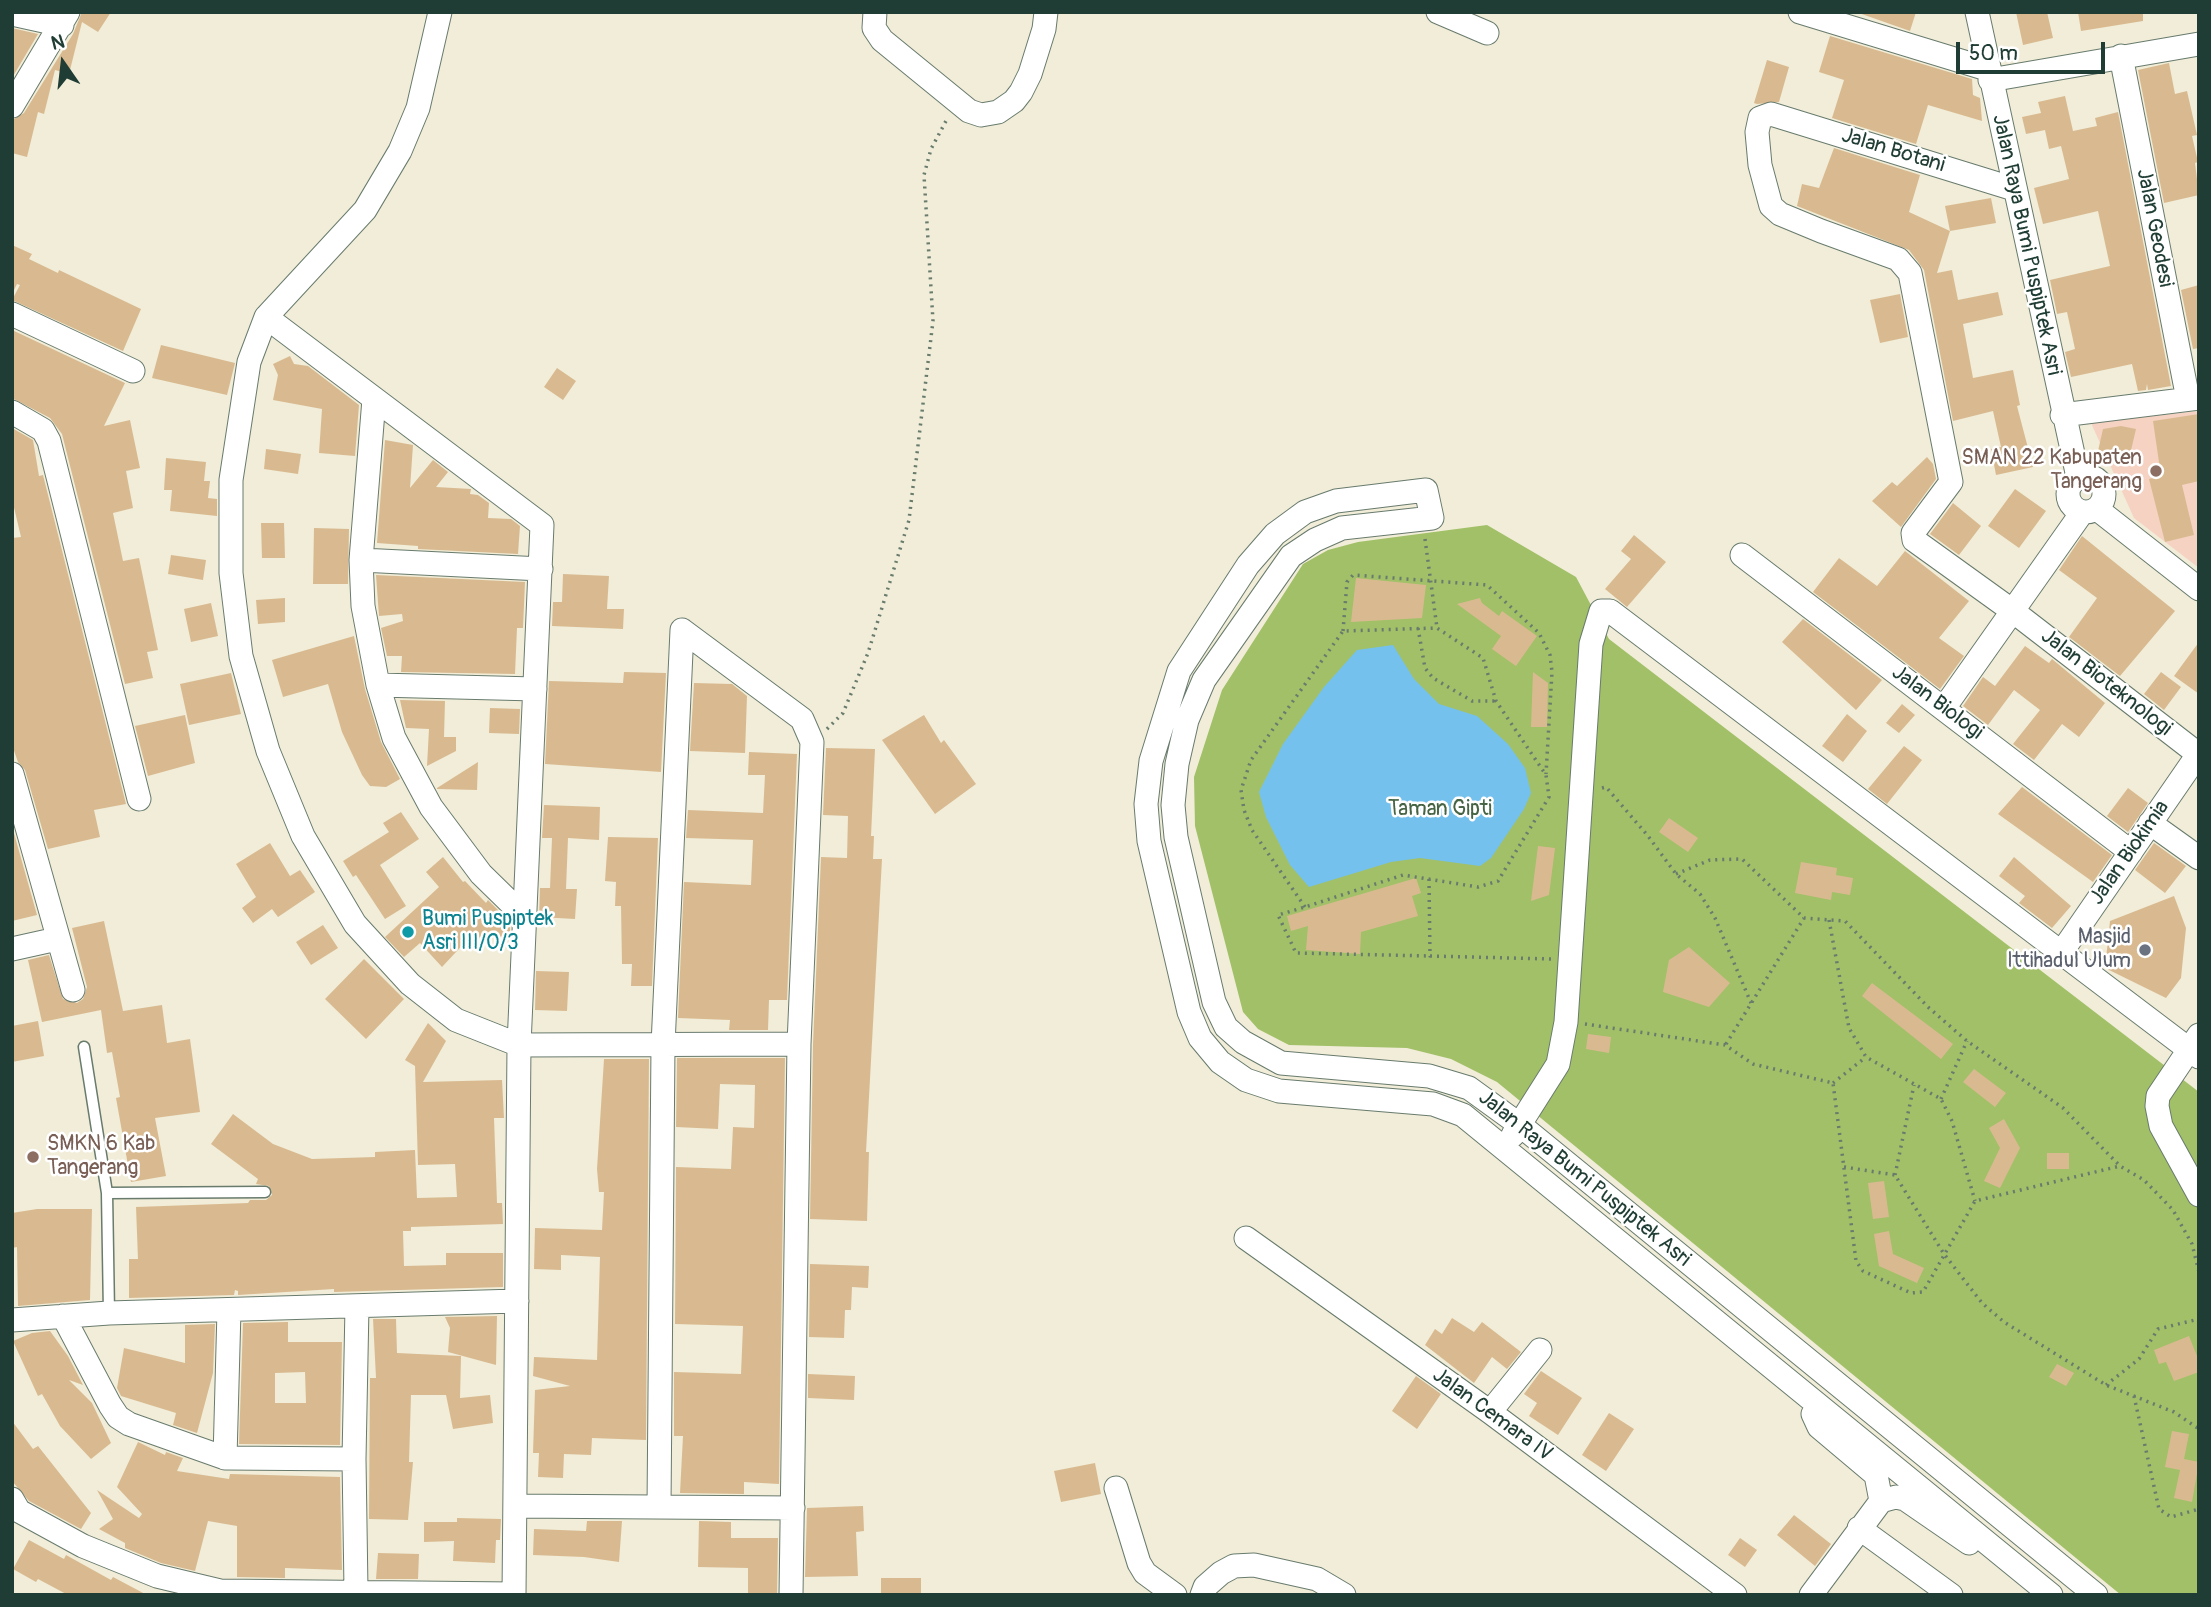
<!DOCTYPE html>
<html>
<head>
<meta charset="utf-8">
<style>
  body { margin:0 }
  #map { position:relative; width:2211px; height:1607px; overflow:hidden; background:#f1edd8; font-family:Pangolin,sans-serif }
  canvas { display:block }
  .frame { position:absolute; inset:0; border:14px solid #1f3d34; pointer-events:none }
  .north { position:absolute; left:28px; top:28px; width:70px; height:70px; -webkit-text-stroke:5px #fff; paint-order:stroke; rotate:346deg; font-size:19px; font-weight:700; line-height:28px; text-align:center; color:#1f3d34 }
  .north::after { content:''; display:block; margin:auto; width:24px; height:32px; background:#1f3d34; clip-path:polygon(50% 0,100% 100%,50% 72%,0 100%) }
  .scale { position:absolute; left:1956px; top:42px; width:149px; height:32px; box-sizing:border-box; border:4px solid #1f3d34; border-top:0; padding-left:9px; font-size:21px; line-height:24px; white-space:nowrap; color:#1f3d34; -webkit-text-stroke:5px #fff; paint-order:stroke }
</style>
</head>
<body>
<div id="map">
<canvas width="2211" height="1607"></canvas>
<div class="frame"></div>
<div class="north">N</div>
<div class="scale">50 m</div>
</div>
<script>
const c = document.querySelector('canvas').getContext('2d');
c.lineJoin = 'round';
function paint(path, color) { c.fillStyle = color; c.fill(path, 'evenodd'); }
const toPath = rows => new Path2D(rows.map(r => 'M' + r).join(''));
function trace(path, color, width, dash) { c.strokeStyle = color; c.lineWidth = width; c.lineCap = dash ? 'butt' : 'round'; c.setLineDash(dash || []); c.stroke(path); }
function write(font, color, halo, rows, align = 'center') {
  c.font = font + ' Pangolin,sans-serif'; c.lineWidth = 5; c.setLineDash([]); c.textBaseline = 'middle'; c.strokeStyle = halo; c.fillStyle = color; for (const [text, x, y, turn = 0] of rows) {
    c.save(); c.translate(x, y); c.rotate((+turn || 0) * Math.PI / 180); c.textAlign = isNaN(turn) ? turn : align; if (halo) c.strokeText(text, 0, 0); c.fillText(text, 0, 0); c.restore();
  }
}
const built = toPath([
  [2199,411,2199,568,2134,518,2091,423]
]);
const green = toPath([
  [1487,525,1576,577,1609,639,2199,1092,2199,1595,2121,1595,1497,1082,1451,1059,1407,1048,1289,1045,1258,1029,1243,1012,1195,826,1194,777,1222,690,1303,564,1328,550,1358,542]
]);
const water = toPath([
  [1393,645,1414,679,1439,704,1477,716,1508,744,1525,768,1531,793,1524,809,1491,858,1480,866,1420,858,1391,862,1309,887,1290,865,1266,817,1259,792,1283,744,1324,687,1357,650]
]);
const building = toPath([
  [82,12,111,12,98,32,82,22,69,74,55,70,44,114,38,112,27,157,12,153,12,120,24,113,73,34],
  [1856,12,1916,12,1910,31],
  [2016,12,2047,12,2053,38,2023,45],
  [2078,12,2143,12,2143,21,2081,31],
  [12,28,38,34,12,78],
  [1830,36,1972,79,1973,95,1980,98,1982,121,1928,105,1916,144,1832,118,1844,80,1819,72],
  [1767,60,1789,67,1779,102,1757,104,1754,103],
  [2169,63,2175,94,2187,91,2197,135,2192,136,2198,162,2195,163,2199,195,2164,203,2138,70],
  [2065,96,2073,131,2097,126,2095,118,2118,112,2171,386,2148,390,2147,384,2146,390,2138,391,2132,364,2071,377,2065,352,2075,349,2067,312,2057,314,2050,280,2110,266,2098,211,2043,224,2034,188,2069,179,2061,146,2049,149,2045,130,2026,134,2022,117,2041,113,2038,102],
  [1834,148,1920,175,1909,212,1950,231,1937,273,1952,270,1958,300,1998,292,2003,315,1963,324,1973,378,2013,370,2020,405,2017,406,2033,467,1996,475,1991,449,2001,447,1993,411,1953,421,1924,270,1909,250,1797,206,1802,184,1819,188],
  [1991,198,1996,223,1950,231,1945,206],
  [12,245,32,254,29,259,58,273,59,270,141,309,123,351,12,300,20,285,17,284,12,294],
  [2199,285,2199,348,2193,349,2181,290],
  [1900,294,1908,337,1880,343,1870,300],
  [12,330,125,383,104,426,130,420,140,468,126,471,133,508,113,513,123,561,139,558,158,650,147,652,153,678,125,684,62,434,50,418,12,398],
  [161,345,235,363,227,395,152,378],
  [290,356,294,364,308,366,359,405,355,456,319,453,322,409,273,400,278,375,273,364],
  [557,368,576,381,563,400,544,387],
  [2199,414,2199,481,2182,485,2194,535,2165,542,2149,479,2161,476,2153,421],
  [2121,426,2136,429,2129,459,2098,451,2103,429],
  [12,428,33,440,39,476,43,475,126,804,94,810,100,837,48,849,25,770,18,762,12,745,12,538,21,537,12,499],
  [385,440,413,445,410,488,433,460,448,472,436,487,471,489,470,494,478,495,489,503,488,518,511,519,520,526,518,554,418,549,418,546,377,543],
  [266,449,301,454,298,474,264,469],
  [1927,457,1933,464,1936,479,1901,527,1872,501,1892,482,1897,486],
  [166,458,206,462,204,481,210,481,208,498,217,499,217,516,170,511,172,490,164,490],
  [2015,489,2046,511,2019,548,1988,526],
  [1953,503,1981,526,1959,555,1930,534],
  [261,523,284,523,285,558,262,558],
  [314,528,349,529,348,584,313,584],
  [1634,535,1666,562,1627,607,1605,589,1631,559,1621,551],
  [2082,536,2175,611,2120,676,2069,637,2097,598,2059,570],
  [1905,551,1969,601,1939,638,1964,656,1940,689,1813,592,1839,558,1877,586],
  [171,555,206,560,203,580,168,574],
  [563,574,609,576,607,609,624,609,623,629,552,626,553,602,562,602],
  [376,575,525,582,523,628,517,628,515,674,401,672,402,656,387,656,381,628,403,621,402,614,379,616],
  [1356,578,1426,585,1422,618,1351,622],
  [285,598,285,622,258,624,256,600],
  [1480,598,1482,603,1499,616,1502,611,1537,636,1516,666,1492,649,1501,636,1457,604],
  [211,603,218,636,191,642,184,609],
  [1803,619,1882,680,1856,710,1782,642],
  [354,636,365,689,381,742,400,779,386,787,370,786,362,775,342,732,328,684,283,697,272,660],
  [2199,642,2199,694,2174,676],
  [2025,646,2049,663,2052,659,2105,703,2079,737,2062,724,2034,760,2013,744,2040,710,2014,690,1988,725,1963,706,1983,677,1995,686],
  [624,672,666,673,661,772,545,764,549,681,623,683],
  [1533,672,1548,683,1547,727,1531,727],
  [2161,672,2181,687,2164,710,2144,694],
  [231,673,241,714,189,725,180,684],
  [694,683,732,684,747,696,745,753,690,751],
  [400,700,445,701,444,737,456,737,456,751,427,766,429,729,406,728],
  [1902,704,1915,715,1899,733,1886,723],
  [490,708,520,709,519,734,489,733],
  [1847,714,1867,731,1843,762,1822,746],
  [185,715,195,763,148,776,135,726],
  [924,715,941,743,944,740,976,784,935,814,882,740],
  [1904,746,1922,760,1887,804,1868,789],
  [826,748,875,749,871,836,874,836,873,859,882,859,866,1152,869,1152,867,1221,810,1219,813,1044,821,857,847,858,848,816,823,815],
  [749,752,797,754,787,1000,769,1000,768,1030,729,1030,730,1020,678,1018,684,882,751,885,753,840,686,838,688,810,763,813,765,775,748,775],
  [478,762,477,790,437,789,437,788],
  [2022,787,2112,855,2093,882,1998,814],
  [2128,788,2148,803,2128,832,2107,816],
  [544,805,600,807,599,840,568,838,566,889,577,889,575,919,539,917,540,888,550,888,552,838,542,838],
  [401,812,419,839,380,865,406,906,385,919,356,875,353,877,343,861,389,832,383,823],
  [1669,818,1698,838,1688,852,1659,832],
  [12,826,37,915,12,921],
  [608,837,658,838,652,986,631,986,632,964,622,964,621,906,615,906,616,882,605,881],
  [270,843,290,876,300,870,315,892,278,917,272,909,253,923,242,908,256,897,236,864],
  [2154,843,2186,866,2165,893,2135,870],
  [1538,846,1555,848,1549,895,1531,901],
  [443,857,463,882,465,881,486,903,488,900,510,922,510,939,470,937,442,967,420,943,404,957,385,937,439,887,426,872],
  [2014,857,2071,906,2052,928,2019,903,2025,896,1999,876],
  [1801,862,1837,868,1836,875,1853,878,1850,895,1832,892,1831,900,1795,893],
  [1416,878,1421,893,1412,896,1418,916,1361,932,1360,954,1306,950,1308,926,1291,931,1287,916],
  [2174,896,2186,928,2181,978,2166,998,2105,968,2110,921],
  [104,921,123,1011,162,1005,167,1043,190,1039,200,1112,155,1118,166,1176,131,1182,116,1098,120,1097,112,1052,107,1053,101,1010,42,1022,28,960,49,955,63,999,77,1003,83,999,87,987,72,928],
  [323,925,338,948,311,965,296,942],
  [1689,947,1730,983,1709,1007,1663,992,1669,960],
  [364,959,404,999,366,1039,325,999],
  [536,971,569,972,567,1011,535,1010],
  [1872,983,1953,1044,1941,1059,1862,996],
  [38,1021,44,1056,12,1062,12,1026],
  [428,1023,446,1041,423,1082,502,1080,504,1118,494,1118,497,1203,502,1203,503,1224,411,1227,411,1231,403,1231,404,1266,446,1265,446,1253,503,1253,503,1287,334,1292,334,1289,238,1295,238,1291,235,1290,234,1295,129,1298,129,1259,138,1259,136,1207,248,1203,250,1200,266,1200,272,1195,269,1186,256,1184,258,1179,211,1144,233,1114,273,1144,312,1159,375,1157,375,1152,415,1150,417,1198,457,1197,455,1164,418,1165,415,1066,405,1060],
  [1588,1034,1611,1037,1609,1053,1586,1049],
  [677,1058,785,1058,779,1484,744,1482,744,1494,680,1493,683,1436,674,1436,674,1372,741,1374,743,1326,675,1324,676,1167,731,1169,733,1127,754,1128,755,1085,720,1084,718,1129,676,1127],
  [604,1059,649,1059,646,1440,592,1438,591,1455,564,1454,563,1478,538,1477,539,1453,533,1453,535,1390,570,1386,533,1376,534,1357,597,1360,600,1257,561,1255,561,1270,534,1269,535,1228,602,1230,604,1192,599,1192,597,1169],
  [1974,1069,2006,1093,1995,1107,1963,1082],
  [2004,1119,2020,1148,2000,1188,1984,1181,2000,1148,1989,1128],
  [2047,1153,2069,1153,2069,1169,2047,1169],
  [1884,1181,1889,1217,1873,1219,1868,1183],
  [37,1209,92,1209,90,1300,18,1306,17,1247,12,1248,12,1213],
  [1889,1231,1893,1254,1924,1268,1917,1283,1879,1266,1874,1234],
  [810,1264,869,1266,868,1288,852,1287,851,1310,845,1310,844,1338,809,1337],
  [497,1316,496,1365,448,1352,450,1328,445,1317],
  [1452,1318,1474,1332,1482,1322,1521,1352,1507,1369,1492,1357,1474,1383,1425,1345,1435,1329,1442,1334],
  [373,1319,396,1319,397,1353,461,1356,460,1398,490,1395,493,1423,453,1429,446,1395,411,1395,409,1462,413,1462,408,1520,369,1519,370,1378,376,1378],
  [288,1322,288,1342,342,1342,340,1445,239,1444,243,1323],
  [305,1372,306,1403,275,1403,275,1373],
  [215,1324,213,1373,197,1433,173,1425,176,1413,121,1396,117,1388,124,1348,185,1363,185,1325],
  [50,1331,68,1356,83,1385,69,1380,92,1403,111,1443,91,1459,60,1426,42,1394,38,1396,13,1341,32,1333],
  [2189,1336,2199,1361,2199,1372,2174,1381,2166,1362,2159,1364,2154,1350],
  [2057,1364,2074,1373,2066,1386,2049,1377],
  [1541,1371,1582,1398,1558,1435,1529,1416,1537,1403,1524,1394],
  [808,1374,855,1376,854,1400,808,1398],
  [1416,1376,1441,1394,1417,1429,1392,1411],
  [1609,1413,1634,1429,1606,1471,1582,1455],
  [12,1421,33,1449,38,1446,91,1513,81,1529,29,1501,12,1481],
  [2172,1431,2189,1434,2184,1459,2199,1462,2192,1502,2174,1498,2180,1470,2165,1467],
  [138,1442,165,1455,166,1452,183,1458,177,1471,229,1479,230,1474,340,1477,342,1570,285,1568,285,1578,237,1577,237,1526,208,1521,195,1571,161,1563,125,1548,125,1543,99,1529,113,1519,97,1490,139,1518,142,1514,117,1487],
  [1095,1463,1101,1494,1061,1502,1054,1471],
  [863,1506,864,1531,856,1532,858,1576,805,1577,807,1508],
  [1794,1515,1831,1544,1815,1566,1777,1535],
  [457,1518,501,1519,500,1540,496,1540,495,1563,453,1561,454,1541,424,1542,424,1522,457,1522],
  [587,1521,622,1521,619,1562,584,1557,533,1555,534,1529,586,1531],
  [699,1521,731,1522,731,1538,778,1538,777,1595,748,1595,748,1568,698,1567],
  [1740,1538,1757,1550,1745,1567,1728,1555],
  [29,1540,64,1559,66,1555,111,1580,113,1577,147,1595,68,1595,38,1579,36,1582,13,1569],
  [378,1553,419,1554,418,1579,376,1579],
  [881,1578,921,1578,921,1595,881,1595]
]);
const path = toPath([
  [1425,539,1437,628],
  [1418,628,1425,668,1433,678,1472,701,1496,701],
  [1343,631,1347,582,1353,575,1487,585,1539,633,1550,655,1552,672,1546,774],
  [827,729,843,713,868,653,909,520,933,321,924,175,931,149,946,121],
  [1602,788,1606,787,1648,836,1676,874,1700,894,1715,918,1751,1003],
  [1676,874,1710,860,1742,859,1804,918,1845,921,1928,1007,1967,1041,2063,1108,2120,1166,2144,1180,2173,1210,2192,1244,2199,1272],
  [1429,879,1430,956,1551,959],
  [1305,907,1252,830,1244,810,1241,790,1251,760,1343,631,1437,628,1483,658,1496,701,1546,775,1549,797,1498,881,1478,887,1403,875,1305,907,1278,915,1296,953,1430,956],
  [1829,920,1849,1028,1866,1057,1941,1099,1952,1121,1975,1201],
  [1585,1024,1725,1045,1753,1064,1833,1083,1856,1261,1863,1271,1911,1293,1923,1292,1975,1201,2120,1166],
  [1726,1044,1804,918],
  [1833,1083,1866,1057],
  [1941,1099,1967,1041],
  [1844,1167,1895,1175,1944,1254,1982,1303,2004,1322,2106,1385,2174,1412,2199,1429],
  [1895,1175,1914,1085],
  [2106,1385,2139,1359,2158,1329,2199,1319],
  [2134,1396,2159,1509,2171,1517,2199,1509]
]);
const service = toPath([
  [84,1047,107,1193,109,1313],
  [107,1193,265,1192]
]);
const minor = toPath([
  [440,12,418,108,400,151,365,210,266,317,249,362,231,480,231,573,241,656,268,751,303,836,355,924,410,984,456,1020,519,1045,799,1044],
  [875,12,874,28,882,40,969,111,981,115,998,112,1014,101,1021,92,1030,74,1044,29,1046,12],
  [1438,12,1487,33],
  [1800,12,1987,69],
  [1977,12,2078,477],
  [12,14,62,25],
  [2121,56,2188,399],
  [1990,80,2199,44],
  [12,106,68,12],
  [2014,189,1771,114,1760,118,1757,132,1760,165,1771,206,1780,214,1821,231,1898,259,1910,273,1951,482,1913,533,1914,540,2014,612,2198,754],
  [12,314,133,371],
  [266,317,542,525,519,1045,514,1595],
  [374,399,361,560,363,606,378,685,394,738,431,807,481,874,525,917],
  [12,412,43,430,49,441,139,799],
  [2062,415,2199,398],
  '2068 494a18 18 0 1 1 36 0a18 18 0 1 1-36 0Z',
  [2097,509,2199,589],
  [1742,555,2131,852],
  [361,560,541,569],
  [682,630,802,719,812,742,799,1044,791,1595],
  [378,685,535,689],
  [1944,708,2081,514],
  [12,774,73,990],
  [2150,823,2199,858],
  [12,949,57,939],
  [2061,953,2199,753],
  [2199,1035,2158,1096,2157,1106,2161,1126,2199,1195],
  [1513,1135,1558,1064,1566,1022,1591,644,1601,611,1610,611,2199,1057],
  [1246,1238,1490,1412,1735,1595],
  [63,1316,110,1405,118,1417,129,1424,225,1458,354,1459],
  [12,1320,109,1313,517,1301],
  [1490,1412,1540,1350],
  [1813,1414,1819,1427,1876,1475,1881,1501,1896,1497,1905,1499,1969,1543],
  [225,1458,229,1310],
  [1116,1488,1139,1563,1145,1573,1175,1595],
  [12,1499,19,1511,83,1546,157,1576,220,1591,514,1594],
  [515,1506,793,1508],
  [659,1507,663,1045,682,630],
  [1859,1528,1951,1595],
  [356,1590,354,1459,357,1306],
  [1202,1595,1205,1587,1221,1573,1234,1566,1254,1565,1317,1579,1344,1595],
  [1811,1595,1881,1501],
  [2051,1595,1463,1115,1433,1104,1279,1091,1246,1080,1220,1062,1200,1038,1189,1012,1149,841,1146,804,1151,761,1179,671,1248,565,1275,534,1305,512,1336,501,1426,490,1432,518,1342,528,1315,540,1291,556,1204,680,1187,720,1177,764,1173,805,1176,837,1214,1002,1226,1027,1243,1042,1281,1063,1429,1076,1469,1088,1520,1125,2096,1595]
]);
const markers = [
  [2156,471,7,"#8d6e63"],
  [408,932,7,"#0f9aa8"],
  [2145,950,7,"#6b7280"],
  [33,1157,7,"#8d6e63"]
];
const streetNames = [
  ["Jalan Botani",1893,151,17],
  ["Jalan Geodesi",2154,228,79],
  ["Jalan Raya Bumi Puspiptek Asri",2026,245,78],
  ["Jalan Bioteknologi",2106,683,38],
  ["Jalan Biologi",1937,703,37],
  ["Jalan Biokimia",2130,853,-55],
  ["Jalan Raya Bumi Puspiptek Asri",1584,1179,39],
  ["Jalan Cemara IV",1492,1415,36]
];
const educationNames = [
  ["SMAN 22 Kabupaten",2142,459],
  ["Tangerang",2142,483],
  ["SMKN 6 Kab",47,1145,"left"],
  ["Tangerang",47,1169,"left"]
];
const parkNames = [
  ["Taman Gipti",1440,810]
];
const cultureNames = [
  ["Bumi Puspiptek",422,920],
  ["Asri III/O/3",422,944]
];
const worshipNames = [
  ["Masjid",2131,938],
  ["Ittihadul Ulum",2131,962]
];
paint(built, '#f6d2c3');
paint(green, '#a1c068');
paint(water, '#75c1ee');
paint(building, '#d9ba90');
trace(service, '#687b6d', 13);
trace(minor, '#687b6d', 25);
trace(path, '#687b6d', 3.5, [2, 5]);
trace(service, '#fff', 10);
trace(minor, '#fff', 23);
for (const [x, y, r, color] of markers) { const dot = new Path2D(); dot.arc(x, y, r, 0, 2 * Math.PI); c.fillStyle = color; c.fill(dot); trace(dot, '#fff', 2.5); }
write('21px', '#1f3d34', '#fff', streetNames);
write('21px', '#785e54', '#fff', educationNames, 'right');
write('21px', '#466444', '#fff', parkNames);
write('21px', '#0d838f', '#fff', cultureNames, 'left');
write('21px', '#5b616d', '#fff', worshipNames, 'right');
</script>
</body>
</html>
